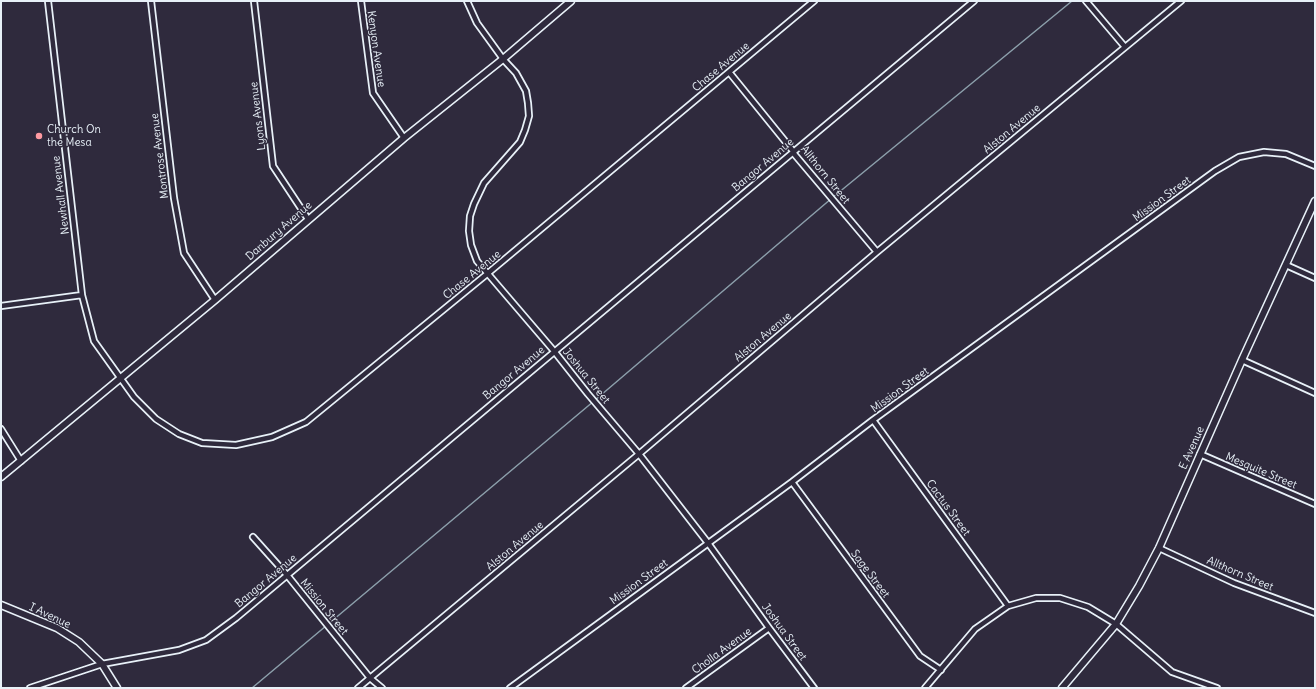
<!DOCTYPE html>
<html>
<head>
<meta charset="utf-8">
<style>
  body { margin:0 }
  #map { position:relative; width:1316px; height:689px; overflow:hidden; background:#2f2a3d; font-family:Delius,sans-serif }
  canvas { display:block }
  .frame { position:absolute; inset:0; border:2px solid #e8f1f8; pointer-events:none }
</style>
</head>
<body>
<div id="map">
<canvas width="1316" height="689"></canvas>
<div class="frame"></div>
</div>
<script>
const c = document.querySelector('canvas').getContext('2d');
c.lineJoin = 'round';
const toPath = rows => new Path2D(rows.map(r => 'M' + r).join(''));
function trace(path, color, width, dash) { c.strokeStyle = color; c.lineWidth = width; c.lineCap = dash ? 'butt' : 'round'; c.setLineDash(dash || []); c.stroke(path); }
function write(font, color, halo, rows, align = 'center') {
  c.font = font + ' Delius,sans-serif'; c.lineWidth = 3; c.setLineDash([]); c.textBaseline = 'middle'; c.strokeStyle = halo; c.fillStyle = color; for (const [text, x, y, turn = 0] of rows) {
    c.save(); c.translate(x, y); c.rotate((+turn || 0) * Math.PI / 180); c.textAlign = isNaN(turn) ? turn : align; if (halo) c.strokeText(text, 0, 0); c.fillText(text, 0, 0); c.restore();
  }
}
const stream = toPath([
  [252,688,594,401,832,198,1072,1]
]);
const street = toPath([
  [48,1,82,295,94,341,134,397,156,419,179,434,202,443,236,445,272,437,306,422,487,274,814,1],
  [151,1,174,198,184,253,215,300],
  [254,1,273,166,308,219],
  [361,1,373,93,404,138],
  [467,1,477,23,503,59,516,73,526,91,528,103,529,116,525,130,520,142,484,183,474,204,470,216,469,231,471,245,477,261,554,351,588,394,639,454,708,543,769,628,814,688],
  [1086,1,1125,47],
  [729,72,793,151,795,155,877,252],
  [1286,265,1315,278],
  [1,306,82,295],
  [1242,360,1315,393],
  [873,420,1008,606],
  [1,429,21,461],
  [1200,454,1315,504],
  [792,482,920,656,941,670],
  [253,537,287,575,370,678,382,688],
  [1159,548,1234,583,1315,613],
  [30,688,102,664,179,650,206,640,236,618,974,1],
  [358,688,639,454,877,252,1181,1],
  [510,688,792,482,873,420,1215,171,1239,157,1264,152,1286,154,1315,166],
  [686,688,769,628],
  [925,688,975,629,1008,606,1036,598,1060,598,1088,607,1116,624,1172,672,1217,688]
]);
const secondary = toPath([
  [1,477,215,300,404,138,503,59,571,1],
  [1,605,57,628,79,642,102,664,117,688],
  [1062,688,1116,624,1139,586,1159,548,1242,360,1315,201]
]);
const markers = [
  [39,136,4,"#ff9aa2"]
];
const streetNames = [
  ["Kenyon Avenue",376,49,82],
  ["Chase Avenue",721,67,-40],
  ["Lyons Avenue",258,116,-97],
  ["Alston Avenue",1012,129,-40],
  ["Montrose Avenue",160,156,-97],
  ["Bangor Avenue",763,165,-40],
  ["Allthorn Street",825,175,51],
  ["Newhall Avenue",61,195,-97],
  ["Mission Street",1162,199,-36],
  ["Danbury Avenue",279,231,-41],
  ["Chase Avenue",472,275,-39],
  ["Alston Avenue",763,337,-40],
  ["Bangor Avenue",514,373,-40],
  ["Joshua Street",586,376,51],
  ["Mission Street",900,390,-36],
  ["E Avenue",1192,448,-66],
  ["Mesquite Street",1261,471,23],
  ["Cactus Street",948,508,54],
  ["Alston Avenue",515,546,-40],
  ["Sage Street",870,574,53],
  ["Allthorn Street",1240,574,23],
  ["Bangor Avenue",266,581,-40],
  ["Mission Street",639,582,-36],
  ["Mission Street",324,607,51],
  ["I Avenue",50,616,25],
  ["Joshua Street",784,632,54],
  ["Cholla Avenue",722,651,-36]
];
const poiNames = [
  ["Church On",47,130],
  ["the Mesa",47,143]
];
trace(stream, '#8c9fab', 1.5);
trace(street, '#e8f1f8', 8);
trace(secondary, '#e8f1f8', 9);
trace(street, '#2f2a3d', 4.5);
trace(secondary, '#2f2a3d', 6);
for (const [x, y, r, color] of markers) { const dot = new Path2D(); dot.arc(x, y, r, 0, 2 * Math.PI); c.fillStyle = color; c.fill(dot); trace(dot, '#2f2a3d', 1.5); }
write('11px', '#e8f1f8', '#2f2a3d', streetNames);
write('11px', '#e8f1f8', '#2f2a3d', poiNames, 'left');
</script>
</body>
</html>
